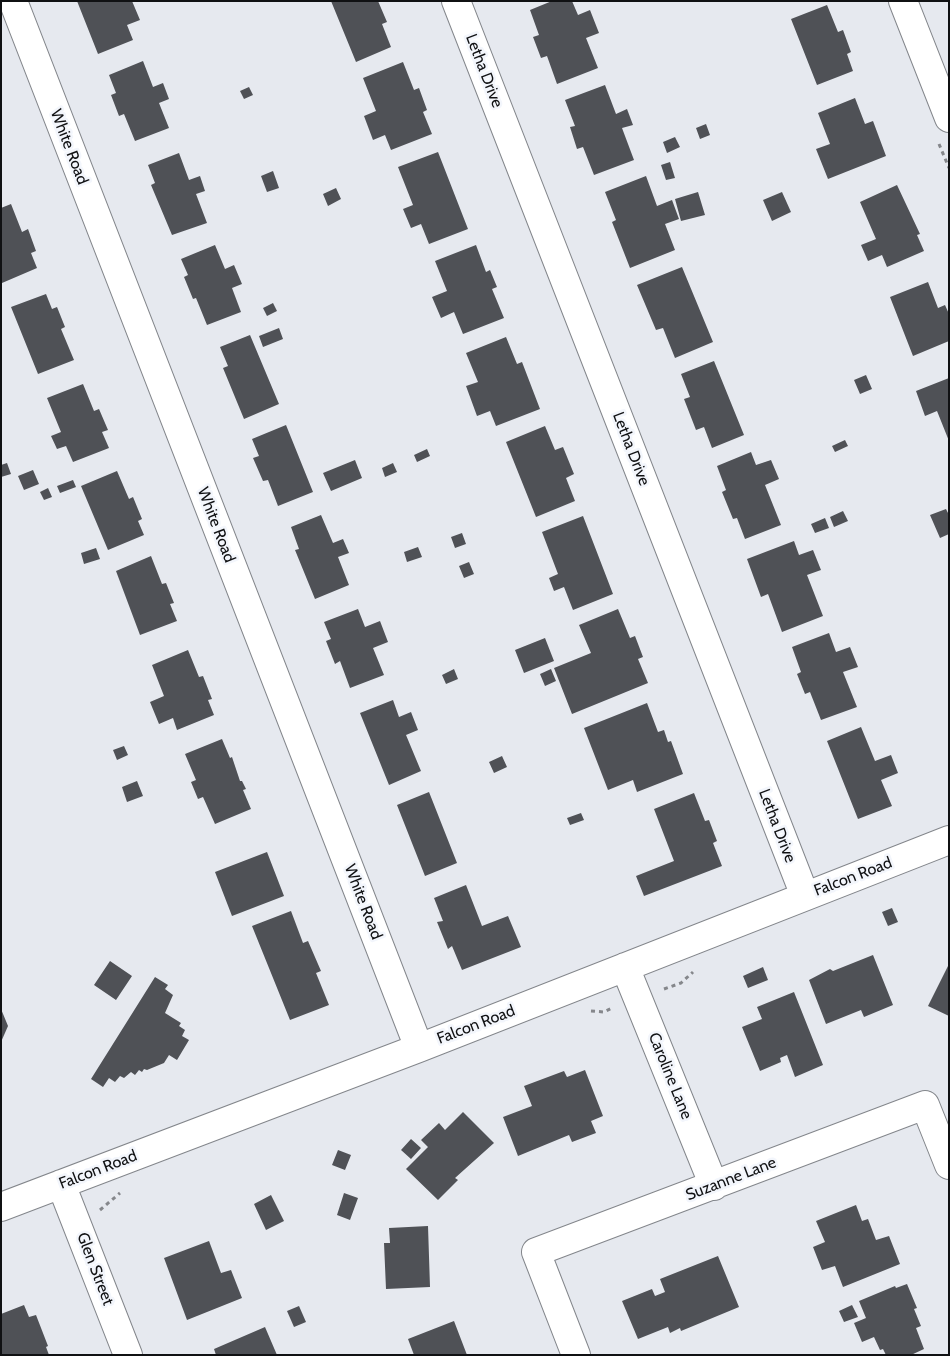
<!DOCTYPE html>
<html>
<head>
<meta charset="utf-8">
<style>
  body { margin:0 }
  #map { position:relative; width:950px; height:1356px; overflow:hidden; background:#e6e9ef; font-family:Cabin,sans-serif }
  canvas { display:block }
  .frame { position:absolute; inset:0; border:2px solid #101113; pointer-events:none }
</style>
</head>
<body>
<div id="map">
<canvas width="950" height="1356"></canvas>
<div class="frame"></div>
</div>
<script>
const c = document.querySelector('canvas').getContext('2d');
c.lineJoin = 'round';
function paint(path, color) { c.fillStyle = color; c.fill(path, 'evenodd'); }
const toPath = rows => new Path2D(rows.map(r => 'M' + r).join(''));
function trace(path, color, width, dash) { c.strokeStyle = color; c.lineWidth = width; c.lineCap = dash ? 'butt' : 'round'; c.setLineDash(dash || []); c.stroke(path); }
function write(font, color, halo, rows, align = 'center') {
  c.font = font + ' Cabin,sans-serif'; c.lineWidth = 5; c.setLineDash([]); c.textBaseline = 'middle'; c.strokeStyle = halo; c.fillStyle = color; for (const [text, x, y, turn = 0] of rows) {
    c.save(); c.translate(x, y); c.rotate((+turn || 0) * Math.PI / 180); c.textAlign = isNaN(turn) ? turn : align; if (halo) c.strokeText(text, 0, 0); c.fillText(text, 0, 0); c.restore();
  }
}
const building = toPath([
  [77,1,132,1,140,20,127,25,133,40,98,54],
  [331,1,378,1,387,22,382,24,391,47,356,62],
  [552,1,572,1,578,15,590,10,599,33,586,38,598,68,557,84,547,56,541,58,533,37,539,35,530,10],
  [827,5,838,32,843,30,851,52,847,54,853,71,817,85,791,19],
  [143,61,153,87,163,83,169,99,159,103,169,128,135,141,124,114,119,116,111,95,116,93,109,75],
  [403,62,414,90,419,88,427,110,423,112,432,134,391,150,385,135,373,140,364,116,376,111,363,78],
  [605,85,616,114,627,109,633,125,622,128,634,160,594,175,583,147,577,149,570,127,575,126,565,100],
  [249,87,253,95,244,99,240,91],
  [855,98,865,124,873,121,886,156,828,179,816,149,830,144,818,113],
  [706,124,710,135,700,139,696,128],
  [675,137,680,147,667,153,663,142],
  [438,152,468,229,429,244,421,224,411,228,403,209,413,205,398,167],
  [179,153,189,180,200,176,205,191,196,194,207,223,172,235,151,185,155,183,148,165],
  [670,162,675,178,666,180,661,165],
  [273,171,279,188,267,192,261,176],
  [646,176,657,206,672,200,679,219,665,224,675,250,630,268,612,222,616,220,605,192],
  [897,185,920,234,917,235,924,251,887,267,882,255,868,261,861,245,876,239,860,202],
  [336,188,341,199,328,206,323,194],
  [698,192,705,215,681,221,675,199],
  [782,192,791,212,772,221,763,200],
  [11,204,22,232,28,229,36,251,31,253,37,268,2,283,1,208],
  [215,245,225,269,234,265,242,284,232,288,241,312,207,325,196,298,193,299,184,277,188,275,181,259],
  [476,245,486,272,490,270,497,287,492,289,504,318,463,334,454,312,441,318,432,297,447,291,435,261],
  [682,267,713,342,675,358,663,328,656,330,637,285],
  [928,282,938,308,945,305,949,314,949,341,913,356,890,297],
  [46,294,52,309,57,307,65,327,61,329,74,360,38,374,11,307],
  [273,303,277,311,267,316,263,308],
  [279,328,283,339,263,347,259,336],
  [250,335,279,404,244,419,223,368,228,366,220,347],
  [506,337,517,364,522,362,540,409,496,426,490,411,477,416,466,386,478,382,466,353],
  [714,361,744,435,712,448,704,427,696,430,684,399,690,397,681,374],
  [866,375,872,389,860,394,854,380],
  [949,378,949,441,937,411,925,416,916,391],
  [83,384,94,411,99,409,108,430,102,432,109,448,73,462,66,446,57,449,51,436,61,432,47,398],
  [286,425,313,492,278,506,268,480,263,481,253,458,259,456,252,439],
  [545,426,555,450,563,447,574,474,566,478,575,501,536,517,506,442],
  [845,440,848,446,835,452,832,446],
  [427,449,430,456,417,462,414,455],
  [751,452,756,465,771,460,779,479,765,485,781,525,745,539,737,518,733,519,722,492,726,490,717,466],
  [355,460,362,478,331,491,323,473],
  [7,463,11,474,1,477,1,465],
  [393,463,397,472,385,477,382,468],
  [33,470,39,484,24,490,18,476],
  [117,471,129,499,133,497,142,519,138,521,144,535,108,550,81,486],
  [73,480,76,487,60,493,57,486],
  [48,488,52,497,44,500,40,492],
  [946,509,949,515,949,534,940,538,930,515],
  [843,511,848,521,834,527,830,517],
  [321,515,333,543,343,539,349,553,338,557,349,585,315,599,295,550,299,549,291,527],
  [583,516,613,594,573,610,564,587,554,591,549,578,558,574,542,532],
  [825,518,829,528,815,533,811,524],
  [462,533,466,544,455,548,451,537],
  [794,541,799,555,813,550,821,570,807,575,823,616,782,632,768,594,761,597,747,559],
  [418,547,422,557,407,562,404,552],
  [96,548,100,559,84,564,81,553],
  [151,556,162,584,166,583,174,603,170,604,177,621,140,635,116,571],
  [469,562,474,574,464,578,459,566],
  [358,609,365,627,380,621,388,642,373,648,384,675,350,688,340,661,335,664,326,641,331,639,324,622],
  [618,609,630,638,635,636,643,657,638,659,648,683,572,714,554,668,591,653,579,625],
  [829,633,836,652,850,647,858,667,843,672,857,707,821,720,810,692,805,694,797,674,801,672,792,647],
  [545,638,554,661,524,673,515,650],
  [188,650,199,677,203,676,212,699,208,700,214,715,177,730,173,718,159,724,150,702,164,696,152,665],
  [454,669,458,679,446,684,442,675],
  [551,669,556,681,545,686,540,674],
  [393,700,399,717,411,712,418,730,406,735,421,771,389,785,360,713],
  [647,703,658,732,664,730,668,742,671,741,683,774,637,792,633,780,608,790,584,728],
  [861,727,875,761,891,755,898,773,881,780,892,806,858,819,827,741],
  [222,739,230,758,232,757,240,781,242,781,246,789,243,790,251,809,215,824,203,797,198,799,191,782,196,780,185,754],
  [124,746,128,755,117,760,113,750],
  [502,756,507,767,494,773,489,762],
  [137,781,143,796,127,802,122,787],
  [429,792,457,863,425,876,397,805],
  [694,793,705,821,709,820,717,841,713,843,722,866,644,896,636,876,674,861,654,809],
  [581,813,584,820,570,825,567,818],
  [267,852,284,896,232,916,215,872],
  [466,885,482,926,508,916,521,947,462,970,452,946,448,949,437,922,443,921,434,898],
  [892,908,898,922,888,926,882,912],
  [291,911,303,943,308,941,321,971,316,973,329,1005,290,1020,252,926],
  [873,955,893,1005,864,1017,861,1010,826,1024,809,980,830,969,833,971],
  [110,961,132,976,116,1000,94,985],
  [949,964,949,1016,928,1006],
  [763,967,768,980,748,988,743,976],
  [155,977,168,985,165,989,173,995,165,1013,181,1023,179,1026,185,1030,182,1036,189,1040,177,1060,169,1055,164,1063,147,1070,144,1069,142,1072,139,1070,135,1075,131,1072,124,1078,120,1076,115,1082,109,1078,103,1087,91,1079],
  [794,992,823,1065,795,1077,787,1055,780,1058,781,1062,760,1071,742,1027,762,1019,757,1007],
  [1,1009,8,1026,1,1042],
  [585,1070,603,1116,591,1121,596,1133,572,1142,569,1135,518,1156,503,1117,532,1106,524,1086,564,1071,567,1077],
  [463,1112,494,1143,455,1178,458,1180,438,1200,406,1169,428,1147,421,1140,439,1123,445,1130],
  [411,1139,421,1148,411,1159,401,1150],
  [338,1150,351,1155,345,1170,332,1165],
  [344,1193,358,1198,350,1220,337,1215],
  [271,1195,284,1221,266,1230,254,1204],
  [856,1205,862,1221,868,1219,876,1240,889,1236,900,1264,843,1287,835,1266,822,1270,813,1247,825,1242,816,1221],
  [428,1226,430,1287,386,1289,384,1243,390,1243,389,1228],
  [209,1241,221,1273,231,1270,242,1298,187,1320,164,1258],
  [718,1256,739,1307,681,1331,680,1328,670,1333,668,1327,638,1339,622,1301,652,1289,655,1296,665,1292,660,1279],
  [907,1284,917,1308,914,1309,921,1326,916,1328,924,1349,911,1355,886,1355,883,1349,880,1350,874,1337,862,1342,854,1323,866,1318,859,1301,895,1286,896,1288],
  [24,1305,29,1317,36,1315,48,1346,46,1347,49,1355,1,1355,1,1314],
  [852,1305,858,1317,844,1322,839,1311],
  [299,1306,306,1322,294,1327,287,1311],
  [454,1321,467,1355,414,1355,408,1339],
  [265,1327,277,1355,216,1355,214,1349]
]);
const path = toPath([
  [939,144,949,168],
  [664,989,681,983,693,972],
  [591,1011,604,1012,612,1008],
  [100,1210,120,1193]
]);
const minor = toPath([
  [13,1,419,1048],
  [456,1,805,896],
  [903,1,949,118],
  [625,967,714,1186],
  [61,1184,128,1355],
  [1,1207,419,1048,949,840],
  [576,1355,536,1252,925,1105,949,1165]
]);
const streetNames = [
  ["Letha Drive",484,71,69],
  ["White Road",69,147,69],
  ["Letha Drive",631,449,69],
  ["White Road",216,525,69],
  ["Letha Drive",777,826,69],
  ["Falcon Road",853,877,-21],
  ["White Road",363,902,69],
  ["Falcon Road",476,1025,-21],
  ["Caroline Lane",670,1076,68],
  ["Falcon Road",98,1170,-21],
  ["Suzanne Lane",731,1179,-21],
  ["Glen Street",95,1269,69]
];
paint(building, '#4f5156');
trace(minor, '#83868b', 30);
trace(path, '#85878b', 3, [4, 4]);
trace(minor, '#fff', 28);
write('16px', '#101113', '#f3f6fc', streetNames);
</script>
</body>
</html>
